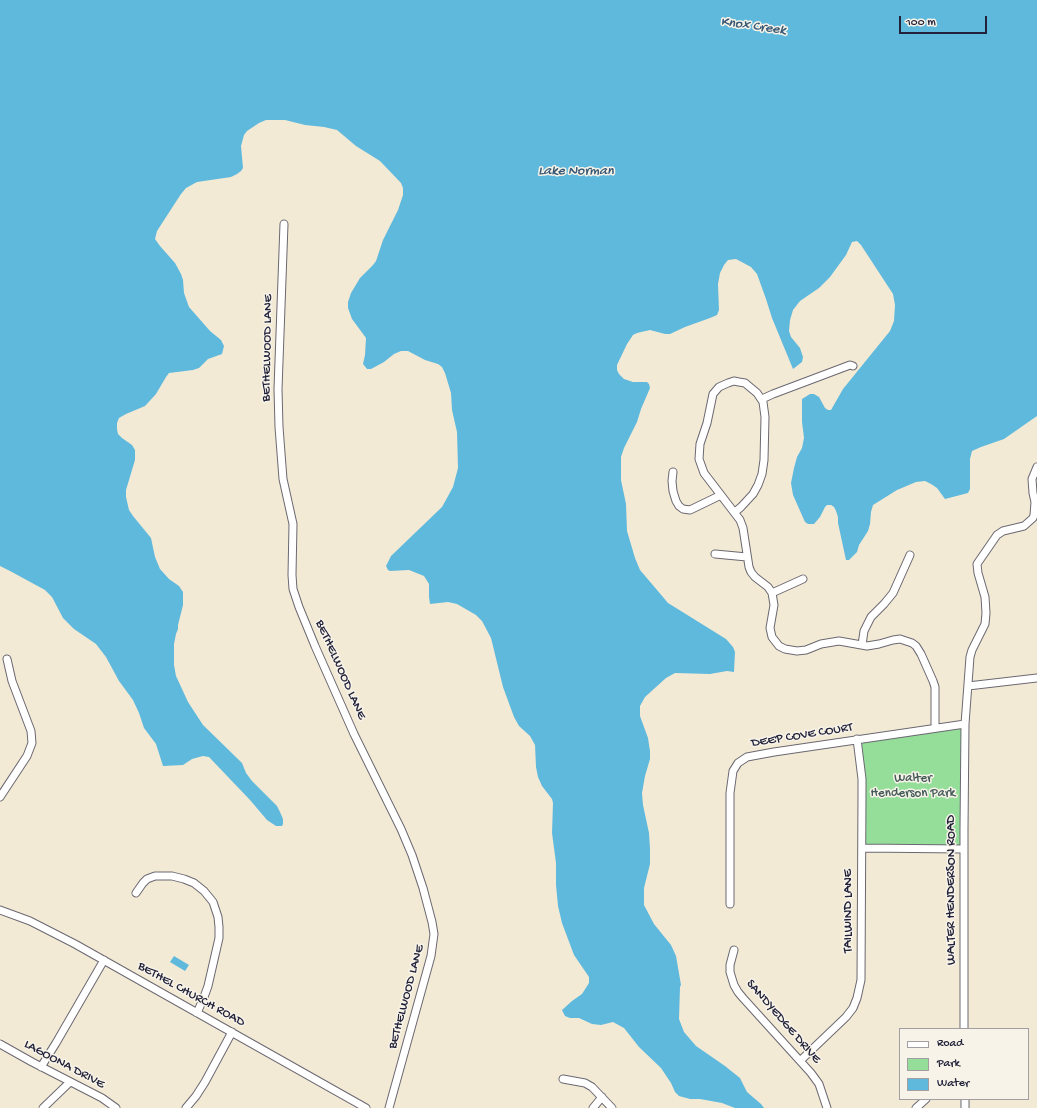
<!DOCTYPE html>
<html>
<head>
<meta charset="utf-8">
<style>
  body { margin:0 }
  #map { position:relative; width:1037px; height:1108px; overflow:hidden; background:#f3ead5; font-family:"Gochi Hand",sans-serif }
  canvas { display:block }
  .legend { position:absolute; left:899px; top:1028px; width:130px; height:72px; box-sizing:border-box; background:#f7f3e8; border:1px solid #a29fa3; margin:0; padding:5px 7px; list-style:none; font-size:12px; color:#22223b }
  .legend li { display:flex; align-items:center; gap:8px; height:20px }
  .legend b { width:20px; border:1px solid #a29fa3 }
  .scale { position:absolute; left:899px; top:16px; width:88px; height:18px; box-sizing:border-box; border:2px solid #22223b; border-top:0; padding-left:5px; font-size:12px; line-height:14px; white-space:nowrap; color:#22223b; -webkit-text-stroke:3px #f7f3e8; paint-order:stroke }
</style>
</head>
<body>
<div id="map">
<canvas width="1037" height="1108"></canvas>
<ul class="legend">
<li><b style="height:5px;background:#fff"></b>Road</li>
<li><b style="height:11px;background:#94de9a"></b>Park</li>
<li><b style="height:11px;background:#5fb9dd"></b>Water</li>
</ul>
<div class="scale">100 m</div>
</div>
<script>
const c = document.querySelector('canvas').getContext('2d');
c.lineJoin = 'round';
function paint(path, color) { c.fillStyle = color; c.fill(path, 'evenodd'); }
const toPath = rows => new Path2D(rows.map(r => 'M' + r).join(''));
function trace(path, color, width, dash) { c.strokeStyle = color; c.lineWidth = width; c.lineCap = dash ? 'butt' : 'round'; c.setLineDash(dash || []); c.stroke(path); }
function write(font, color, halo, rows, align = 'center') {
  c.font = font + ' "Gochi Hand",sans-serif'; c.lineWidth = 3; c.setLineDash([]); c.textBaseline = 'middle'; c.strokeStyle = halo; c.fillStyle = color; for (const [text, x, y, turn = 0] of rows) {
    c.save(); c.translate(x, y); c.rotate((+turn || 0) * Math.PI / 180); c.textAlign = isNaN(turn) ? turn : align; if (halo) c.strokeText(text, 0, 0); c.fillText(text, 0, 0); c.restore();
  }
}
const green = toPath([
  [965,724,963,849,862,847,857,740]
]);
const water = toPath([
  [0,0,1037,0,1037,416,1004,439,981,447,972,451,970,459,970,489,968,493,945,499,937,488,931,484,925,481,916,482,897,490,873,505,871,512,870,524,868,531,859,545,857,552,849,560,846,560,838,523,838,517,836,511,834,507,831,505,827,505,825,507,820,517,814,524,808,524,805,522,793,495,791,483,794,468,797,457,802,448,804,438,802,422,802,399,810,394,814,394,819,397,825,408,828,410,831,410,843,389,890,331,894,321,895,305,893,294,861,245,857,241,852,242,846,255,830,277,819,288,800,301,793,310,790,320,789,331,791,337,800,348,803,357,802,362,793,369,772,318,766,299,757,274,751,267,736,259,728,260,724,265,720,273,718,284,719,310,717,315,710,318,685,327,670,334,665,334,650,330,637,333,633,335,627,344,617,365,617,370,619,374,624,379,633,382,647,382,649,384,650,388,641,409,637,422,624,448,621,457,621,480,626,504,627,531,635,558,640,570,663,597,668,603,726,639,733,647,735,652,734,672,727,671,710,674,675,673,666,678,645,697,640,706,640,716,648,738,650,751,650,759,645,776,642,793,643,805,649,833,650,849,650,864,644,888,644,905,654,924,671,945,676,956,681,985,680,987,679,1019,684,1032,696,1046,725,1066,740,1078,747,1092,761,1104,764,1108,735,1108,722,1103,700,1099,690,1099,679,1096,675,1092,671,1083,661,1068,639,1047,624,1028,613,1022,601,1025,592,1024,579,1018,570,1018,565,1016,562,1010,572,1001,582,994,589,983,589,977,574,955,562,923,558,906,556,885,556,863,552,833,553,803,552,799,542,786,538,777,536,767,535,745,530,736,519,726,514,717,503,687,491,638,482,621,476,615,457,604,448,602,430,604,429,597,429,584,424,576,409,570,390,571,388,570,386,566,391,556,442,507,453,487,458,468,457,432,452,410,451,393,445,373,442,367,438,364,425,360,408,351,401,351,394,354,384,362,371,369,367,369,363,364,365,355,366,338,352,319,348,308,348,302,351,293,360,278,373,265,376,261,383,240,398,210,403,195,403,188,401,183,380,161,356,146,337,130,324,127,305,125,285,120,266,120,259,123,247,131,244,135,241,146,243,168,241,171,237,174,231,177,197,182,186,188,181,194,157,231,155,239,160,246,175,263,181,274,183,280,184,293,189,307,210,331,221,340,224,346,222,354,208,359,199,368,193,370,169,373,166,377,156,394,145,406,126,414,119,418,117,423,117,429,118,434,122,438,132,445,135,450,135,460,126,490,126,497,129,510,133,516,151,538,155,557,160,569,169,579,179,586,183,592,183,605,178,625,178,629,176,634,174,644,174,665,176,676,188,702,203,725,242,763,246,773,252,781,277,806,280,812,283,819,283,824,282,826,276,826,267,820,250,800,209,757,203,756,192,759,183,765,163,766,156,744,144,728,139,713,133,700,119,681,106,657,96,644,74,629,63,618,52,597,45,590,10,571,0,566],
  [174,956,189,965,185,971,170,962]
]);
const minor = toPath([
  [284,224,278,389,279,427,283,479,293,524,292,575,293,589,299,607,315,646,354,734,401,829,412,855,423,888,432,922,434,934,431,956,389,1108],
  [762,399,773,394,850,365,853,366],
  [673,472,672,481,673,491,676,501,679,506,683,509,690,510,721,495],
  [735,512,741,507,753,494,758,485,762,474,764,460,765,417,763,402,757,393,745,383,739,382,734,381,728,383,719,387,713,394,707,423,700,444,699,459,704,473,740,520,743,528,749,567,751,572,755,577,768,587,772,593,774,605,770,628,772,637,779,646,785,649,797,651,806,650,821,644,839,641,867,646,879,644,893,640,900,639,912,643,916,646,921,654,933,681,935,687,935,728],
  [715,554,747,557],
  [772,593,803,579],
  [862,645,864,631,871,617,884,604,893,593,910,555],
  [968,686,1037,678],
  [0,797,27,756,32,743,31,731,12,681,7,659],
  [862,848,964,849],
  [136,893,143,883,147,879,155,876,172,876,184,879,194,883,204,891,213,902,218,917,219,927,219,938,208,986,204,997,197,1013],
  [730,904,730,793,733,771,738,763,747,757,774,752,965,724],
  [0,910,30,921,75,944,366,1108],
  [734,950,730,965,730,972,734,985,738,992,743,998,811,1073,819,1084,827,1108],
  [964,1029,964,829,965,724,970,657,972,650,985,624,986,613,985,597,978,573,977,564,997,535,1003,531,1024,526,1033,518,1034,515,1035,502,1033,493,1032,479,1037,467],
  [0,1044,32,1062,102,1098,116,1108],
  [801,1060,846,1017,853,1008,857,998,861,980,862,793,862,779,857,739],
  [41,1067,56,1043,104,960],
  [563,1079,585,1083,592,1087,612,1108],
  [965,1099,965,1108],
  [43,1108,70,1082],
  [186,1108,196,1096,205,1082,232,1032],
  [593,1108,602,1097],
  [916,1108,926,1099]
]);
const streetNames = [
  ["BETHELWOOD LANE",268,348,-89],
  ["BETHELWOOD LANE",340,670,66],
  ["DEEP COVE COURT",802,736,-9],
  ["WALTER HENDERSON ROAD",952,890,-90],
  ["TAILWIND LANE",849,911,-90],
  ["BETHEL CHURCH ROAD",191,995,29],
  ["BETHELWOOD LANE",407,997,-75],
  ["SANDYEDGE DRIVE",783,1022,49],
  ["LAGOONA DRIVE",64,1065,28]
];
const parkNames = [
  ["Walter",913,779],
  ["Henderson Park",913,794]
];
const waterNames = [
  ["Knox Creek",753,27,8],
  ["Lake Norman",576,172]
];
paint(green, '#94de9a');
paint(water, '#5fb9dd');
trace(minor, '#6b6871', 9);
trace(minor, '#fff', 7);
write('13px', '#22223b', '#f7f3e8', streetNames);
write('13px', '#445a58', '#f7f3e8', parkNames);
write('italic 14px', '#375774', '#f7f3e8', waterNames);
</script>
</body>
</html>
